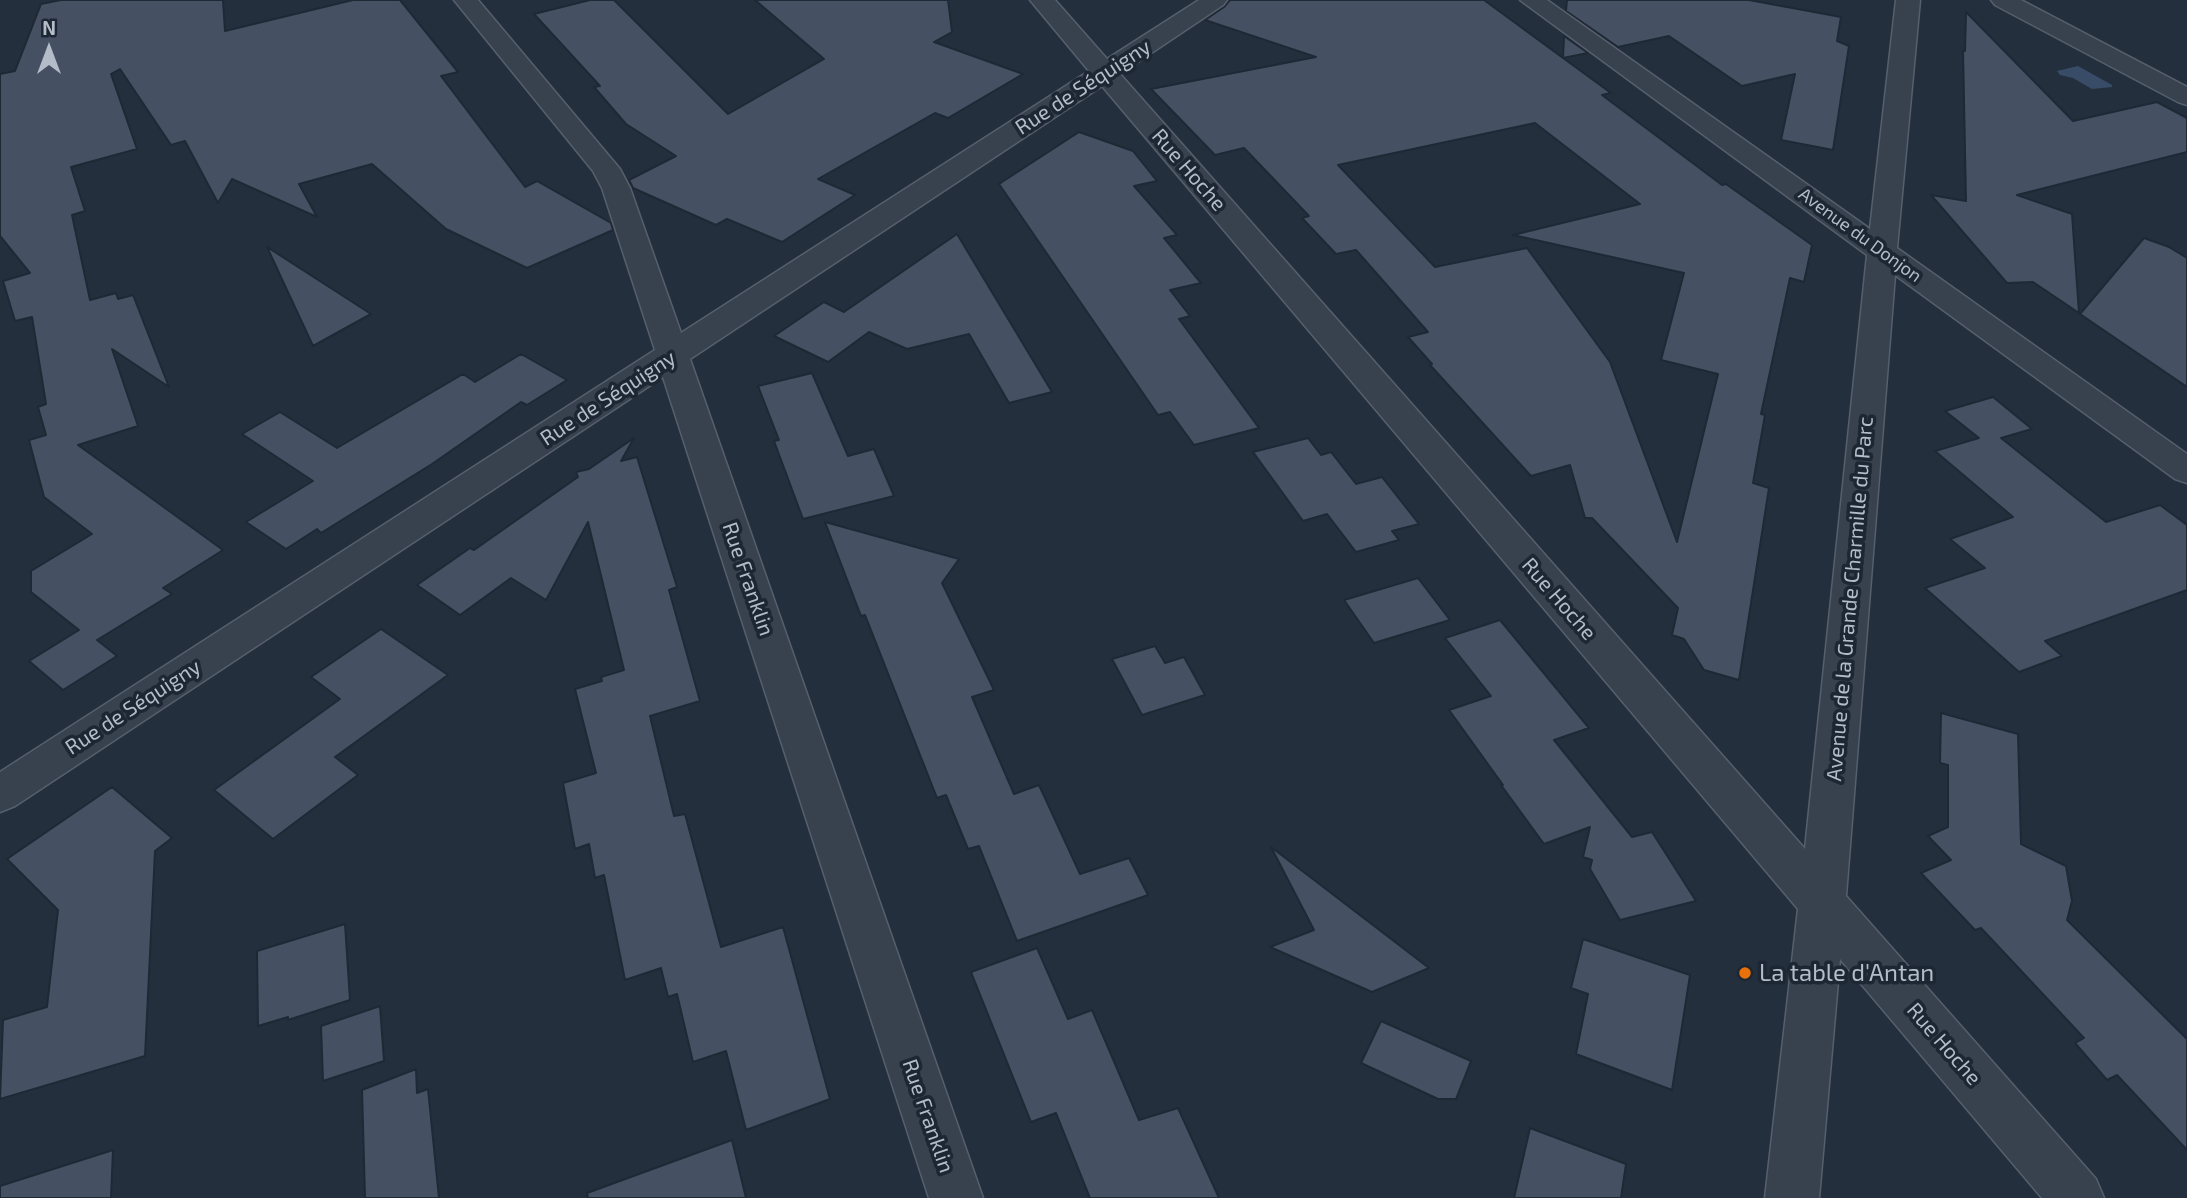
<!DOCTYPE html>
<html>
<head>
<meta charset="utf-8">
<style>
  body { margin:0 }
  #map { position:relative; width:2187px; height:1198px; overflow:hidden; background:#242f3e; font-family:"Exo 2",sans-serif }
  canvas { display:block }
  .north { position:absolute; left:14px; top:14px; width:70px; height:70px; -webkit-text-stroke:5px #1d2633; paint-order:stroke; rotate:0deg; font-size:19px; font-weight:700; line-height:28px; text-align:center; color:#b4bcc9 }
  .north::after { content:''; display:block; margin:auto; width:24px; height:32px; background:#b4bcc9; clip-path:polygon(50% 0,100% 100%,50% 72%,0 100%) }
</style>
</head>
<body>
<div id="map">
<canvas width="2187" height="1198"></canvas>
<div class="north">N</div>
</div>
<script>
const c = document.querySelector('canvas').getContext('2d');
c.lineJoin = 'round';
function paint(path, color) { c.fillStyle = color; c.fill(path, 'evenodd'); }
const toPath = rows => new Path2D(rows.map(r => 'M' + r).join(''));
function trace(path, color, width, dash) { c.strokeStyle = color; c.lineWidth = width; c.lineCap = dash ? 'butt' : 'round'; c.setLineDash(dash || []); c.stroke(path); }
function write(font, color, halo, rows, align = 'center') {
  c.font = font + ' "Exo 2",sans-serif'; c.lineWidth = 7; c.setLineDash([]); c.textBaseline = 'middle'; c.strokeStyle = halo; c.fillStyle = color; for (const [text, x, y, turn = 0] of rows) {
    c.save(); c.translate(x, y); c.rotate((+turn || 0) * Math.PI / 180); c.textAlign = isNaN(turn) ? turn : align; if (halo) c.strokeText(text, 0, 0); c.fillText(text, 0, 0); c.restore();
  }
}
const water = toPath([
  [2078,66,2112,85,2112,87,2092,89,2073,78,2060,75,2057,71]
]);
const building = toPath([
  [61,0,223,0,225,31,353,0,400,0,458,72,441,76,525,187,537,181,611,223,613,230,527,268,446,229,372,164,299,184,317,217,232,179,218,203,185,141,171,145,120,69,111,74,137,149,71,167,85,211,72,215,90,300,116,293,118,299,133,295,169,387,112,349,138,426,78,445,223,550,163,588,172,594,97,640,117,656,63,690,29,661,79,630,31,592,31,571,92,534,44,497,29,440,46,435,38,407,46,404,32,317,15,321,3,281,30,273,0,236,0,74,15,71,41,4,61,0],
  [590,0,614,0,728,114,824,59,755,0,948,0,952,32,934,42,1023,74,948,118,935,113,818,179,855,195,782,242,727,219,716,225,633,188,629,180,676,156,626,124,594,87,600,86,534,14,590,0],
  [1230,0,1484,0,1563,58,1564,36,1588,53,1563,58,1611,93,1602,95,1722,185,1726,184,1812,245,1804,282,1790,278,1761,414,1765,415,1753,483,1769,488,1739,680,1704,670,1684,639,1672,635,1678,608,1592,518,1585,518,1570,465,1531,476,1430,365,1432,364,1408,337,1428,332,1356,250,1336,254,1302,218,1309,216,1244,148,1215,155,1151,89,1316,57,1205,20,1224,7,1230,0],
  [1535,123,1640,204,1513,235,1684,273,1661,360,1718,374,1677,542,1610,362,1527,248,1435,267,1338,165,1535,123],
  [1567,0,1749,0,1841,17,1837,41,1849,46,1833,150,1781,140,1795,74,1742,86,1669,36,1618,47,1566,11,1567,0],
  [1966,12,2073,121,2157,102,2187,118,2187,152,2017,195,2072,214,2079,313,2033,282,2007,283,1931,195,1966,201,1963,51,1965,51,1966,12],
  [1079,132,1133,151,1157,181,1134,186,1177,235,1164,238,1201,283,1170,290,1190,316,1179,319,1259,428,1194,445,1170,412,1158,415,999,184,1079,132],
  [957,234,1052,392,1009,403,969,334,907,349,869,332,828,362,774,336,824,302,844,312,957,234],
  [2144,238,2169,247,2187,258,2187,387,2080,314,2144,238],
  [267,247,371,314,313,346,267,247],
  [521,354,567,380,527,405,521,402,432,464,321,533,317,529,286,549,246,522,313,481,242,434,280,412,337,448,463,374,475,382,521,354],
  [812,373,848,456,874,449,894,496,803,519,774,441,779,440,758,386,812,373],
  [1993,397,2032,429,2001,438,2106,522,2160,505,2187,525,2187,590,2045,641,2062,656,2019,672,1925,588,1985,568,1950,539,2013,517,1935,451,1979,438,1945,411,1993,397],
  [634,438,621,461,637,457,677,587,669,590,700,701,650,716,674,816,685,814,721,947,783,927,830,1099,746,1130,726,1051,693,1062,677,994,668,997,661,968,625,980,604,875,595,878,589,844,575,849,563,783,596,773,575,689,602,681,601,677,624,670,588,522,546,600,511,578,460,615,417,585,470,548,474,550,578,477,576,472,589,469,634,438],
  [1308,438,1321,455,1331,452,1356,484,1382,477,1419,524,1392,531,1399,540,1356,552,1327,514,1303,521,1253,452,1308,438],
  [825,522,959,559,942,583,994,690,972,697,1014,794,1039,785,1080,874,1129,858,1148,895,1017,941,979,846,968,849,946,795,937,798,865,615,861,616,825,522],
  [1418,578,1450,620,1374,643,1344,600,1418,578],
  [1500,620,1589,728,1554,740,1632,837,1652,832,1696,901,1620,920,1590,869,1592,860,1583,857,1590,827,1544,844,1501,785,1503,785,1449,710,1491,696,1445,638,1500,620],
  [381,629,448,675,335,757,358,775,273,839,214,790,340,699,311,677,381,629],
  [1155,646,1165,663,1184,657,1205,695,1142,715,1112,659,1155,646],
  [1941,713,2018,734,2021,844,2066,866,2072,901,2067,920,2187,1039,2187,1150,2117,1075,2107,1080,2075,1043,2084,1038,1981,928,1975,930,1921,873,1951,860,1928,836,1948,827,1948,765,1940,763,1941,713],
  [112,787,172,838,155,851,145,1056,0,1099,3,1020,47,1007,58,910,7,859,112,787],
  [1271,847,1429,968,1372,992,1270,947,1314,930,1271,847],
  [345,924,350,1000,288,1020,288,1017,258,1026,257,951,345,924],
  [1583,939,1690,975,1672,1090,1576,1054,1588,994,1571,988,1583,939],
  [1037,948,1068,1019,1092,1010,1139,1120,1178,1108,1219,1198,1090,1198,1056,1113,1031,1122,971,972,1037,948],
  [380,1006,384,1061,323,1081,321,1026,380,1006],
  [1381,1021,1471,1061,1456,1099,1438,1099,1361,1063,1381,1021],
  [416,1069,417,1093,428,1089,439,1198,365,1198,362,1090,416,1069],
  [1530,1128,1626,1164,1621,1198,1514,1198,1530,1128],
  [732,1140,746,1198,588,1198,587,1193,732,1140],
  [113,1150,111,1198,0,1198,0,1186,113,1150]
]);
const minor = toPath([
  [454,0,478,0,620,169,630,188,681,333,1089,71,1030,0,1055,0,1107,59,1199,0,1227,0,1223,5,1120,74,1805,849,1867,255,1520,0,1547,0,1870,229,1896,0,1920,0,1897,248,2187,454,2187,483,2175,479,1895,275,1846,896,2096,1179,2104,1198,2042,1198,1840,959,1819,1198,1765,1198,1798,909,1102,86,690,359,983,1198,929,1198,663,377,15,806,0,812,0,772,655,350,602,188,593,171,454,0],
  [1991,0,2021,0,2187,87,2187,105,2178,102,1995,5,1991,0]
]);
const markers = [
  [1745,973,7,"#e8710a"]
];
const farStreetnames = [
  ["Avenue du Donjon",1860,235,36]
];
const streetNames = [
  ["Rue de Séquigny",1083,87,-33],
  ["Rue Hoche",1189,170,49],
  ["Rue de Séquigny",608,398,-33],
  ["Rue Franklin",748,579,71],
  ["Rue Hoche",1559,599,49],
  ["Avenue de la Grande Charmille du Parc",1850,599,-85],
  ["Rue de Séquigny",133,707,-33],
  ["Rue Hoche",1944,1044,49],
  ["Rue Franklin",928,1116,71]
];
const nearPoinames = [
  ["La table d'Antan",1759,973]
];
paint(water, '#394c67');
paint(building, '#455162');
trace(building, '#1f2835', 2);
trace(minor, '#565f6c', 3);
paint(minor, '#38414e');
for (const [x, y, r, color] of markers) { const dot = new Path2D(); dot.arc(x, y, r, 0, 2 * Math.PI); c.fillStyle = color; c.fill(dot); trace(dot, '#1d2633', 2.5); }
write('18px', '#b4bcc9', '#1d2633', farStreetnames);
write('21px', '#b4bcc9', '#1d2633', streetNames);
write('24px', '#b4bcc9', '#1d2633', nearPoinames, 'left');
</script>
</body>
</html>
